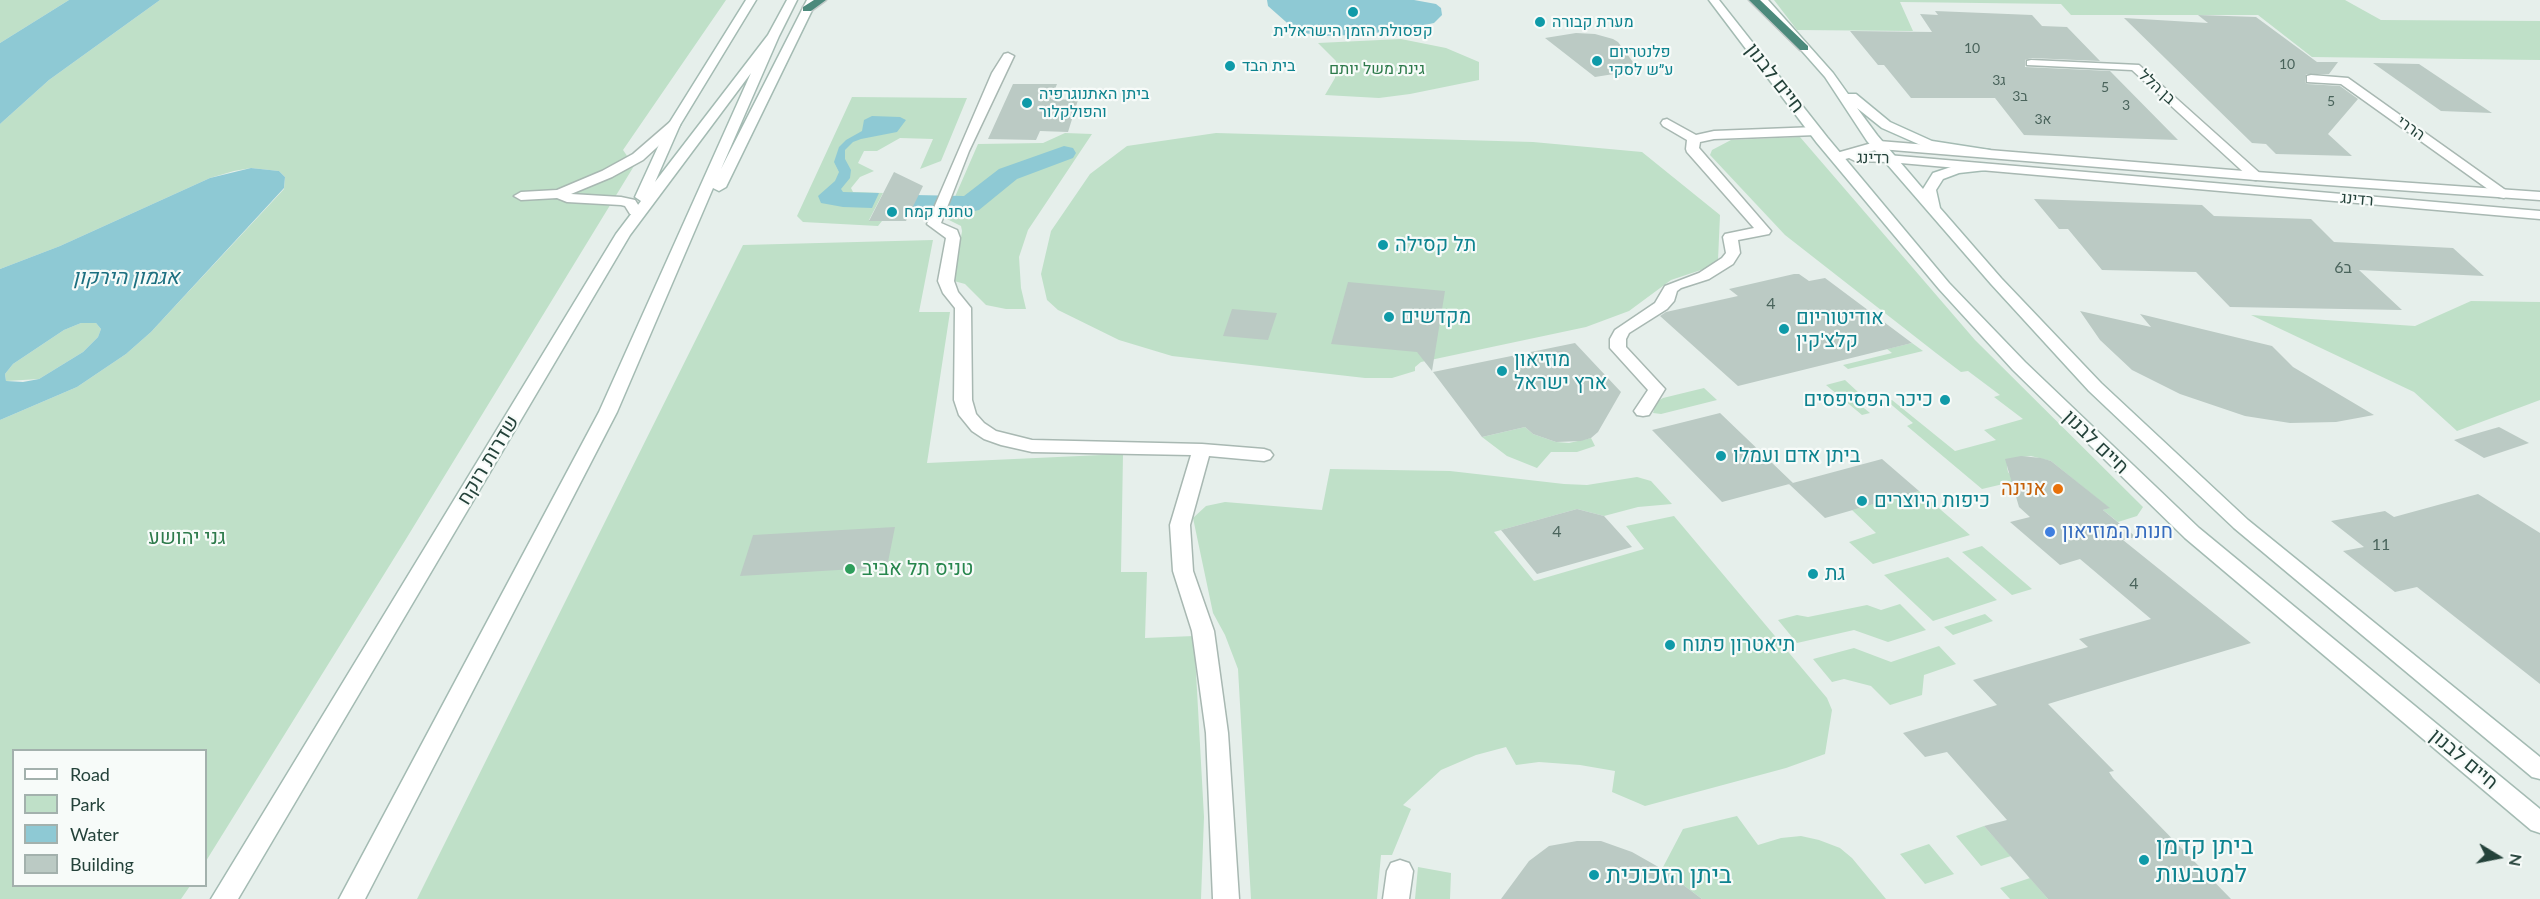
<!DOCTYPE html>
<html>
<head>
<meta charset="utf-8">
<style>
  body { margin:0 }
  #map { position:relative; width:2540px; height:899px; overflow:hidden; background:#e6efeb; font-family:Lato,sans-serif }
  canvas { display:block }
  .legend { position:absolute; left:12px; top:749px; width:195px; height:138px; box-sizing:border-box; background:#f7fbf9; border:2px solid #a3b1ad; margin:0; padding:8px 10px; list-style:none; font-size:18px; color:#24423a }
  .legend li { display:flex; align-items:center; gap:12px; height:30px }
  .legend b { width:30px; border:2px solid #a3b1ad }
  .north { position:absolute; left:2468px; top:827px; width:60px; height:60px; -webkit-text-stroke:4px #f7fbf9; paint-order:stroke; rotate:100deg; font-size:16px; font-weight:700; line-height:24px; text-align:center; color:#24423a }
  .north::after { content:''; display:block; margin:auto; width:21px; height:27px; background:#24423a; clip-path:polygon(50% 0,100% 100%,50% 72%,0 100%) }
</style>
</head>
<body>
<div id="map">
<canvas width="2540" height="899"></canvas>
<ul class="legend">
<li><b style="height:8px;background:#fff"></b>Road</li>
<li><b style="height:16px;background:#bfe0c8"></b>Park</li>
<li><b style="height:16px;background:#8ec9d4"></b>Water</li>
<li><b style="height:16px;background:#bbcac4"></b>Building</li>
</ul>
<div class="north">N</div>
</div>
<script>
const c = document.querySelector('canvas').getContext('2d');
c.lineJoin = 'round';
function paint(path, color) { c.fillStyle = color; c.fill(path, 'evenodd'); }
const toPath = rows => new Path2D(rows.map(r => 'M' + r).join(''));
function trace(path, color, width, dash) { c.strokeStyle = color; c.lineWidth = width; c.lineCap = dash ? 'butt' : 'round'; c.setLineDash(dash || []); c.stroke(path); }
function write(font, color, halo, rows, align = 'center') {
  c.font = font + ' Lato,Heebo,sans-serif'; c.lineWidth = 4.5; c.setLineDash([]); c.textBaseline = 'middle'; c.strokeStyle = halo; c.fillStyle = color; for (const [text, x, y, turn = 0] of rows) {
    c.save(); c.translate(x, y); c.rotate((+turn || 0) * Math.PI / 180); c.textAlign = isNaN(turn) ? turn : align; if (halo) c.strokeText(text, 0, 0); c.fillText(text, 0, 0); c.restore();
  }
}
const green = toPath([
  [0,0,69,0,0,43],
  [160,0,726,0,623,150,634,166,406,539,206,861,206,750,14,750,14,886,190,886,181,899,0,899,0,420,77,387,126,354,151,332,284,189,285,177,279,171,251,168,234,171,210,178,60,246,0,269,0,124,49,80],
  [1774,0,2345,0,2381,20,2540,21,2540,60,2312,57,2258,15,2071,15,2061,4,1900,2,1913,31,1797,30],
  [1401,39,1446,48,1479,62,1479,80,1410,94,1379,98,1325,95,1335,78,1336,61,1318,43],
  [852,97,967,98,941,161,920,169,933,139,900,138,877,151,864,151,858,163,874,171,860,177,851,188,853,192,883,193,869,220,882,221,878,226,803,222,797,216],
  [1065,133,1092,134,1028,230,1019,257,1021,288,1026,309,1006,309,986,305,965,284,954,281,962,231,961,226,947,219,947,215,978,144,1043,143],
  [1216,133,1533,142,1642,152,1720,215,1718,260,1710,267,1671,280,1629,311,1586,327,1421,362,1415,367,1415,371,1392,378,1365,378,1172,356,1119,340,1058,310,1047,300,1041,274,1051,231,1090,174,1127,146],
  [1800,137,1975,340,2143,507,2137,516,2118,522,2103,510,2109,508,2051,461,2031,456,2014,458,2009,461,2007,466,2008,472,2016,481,1982,489,1907,426,1913,423,1887,401,1892,400,1955,451,1996,440,1984,430,2023,419,1994,397,2000,395,1968,371,1961,372,1936,353,1785,235,1710,155,1712,150,1731,140],
  [933,240,919,312,950,312,927,463,1123,454,1121,572,1147,572,1145,638,1194,636,1204,817,1201,899,417,899,743,245],
  [2471,301,2540,302,2540,400,2457,431,2414,392,2251,315,2415,326],
  [81,323,96,323,101,329,98,337,83,352,39,379,6,381,5,374,13,364,64,330],
  [1912,343,1923,351,1848,369,1843,365,1892,353,1887,349],
  [1845,380,1858,392,1848,395,1870,413,1862,415,1826,385],
  [1704,388,1717,400,1661,414,1653,413,1656,402,1663,398],
  [1525,427,1533,434,1556,442,1569,443,1591,438,1595,446,1577,452,1551,452,1537,468,1507,456,1482,437],
  [1330,469,1450,471,1564,484,1587,485,1637,477,1651,481,1672,504,1638,507,1604,516,1577,509,1494,532,1534,581,1644,549,1626,526,1674,516,1827,698,1832,710,1825,754,1786,768,1645,806,1612,792,1615,771,1580,765,1539,762,1516,765,1506,747,1476,755,1441,770,1403,805,1411,809,1392,855,1381,855,1377,899,1251,899,1238,669,1225,635,1213,613,1193,518,1206,506,1225,502,1322,510],
  [1919,491,1970,535,1873,564,1849,542,1876,533,1852,510],
  [1982,546,2032,589,2012,595,1962,552],
  [1948,557,1997,600,1933,621,1884,575],
  [1900,604,1926,630,1888,642,1854,630,1797,643,1778,620,1797,615,1808,617,1867,605,1881,610],
  [1985,614,1993,621,1953,635,1944,627],
  [1939,646,1956,664,1924,675,1922,695,1890,705,1871,686,1844,679,1832,682,1813,659,1854,648,1891,662],
  [1737,816,1758,845,1781,838,1801,836,1819,840,1840,848,1852,858,1886,899,1702,899,1662,869,1683,829],
  [1984,826,2011,856,1981,866,1956,836],
  [1929,844,1954,874,1925,884,1900,854],
  [1418,867,1451,873,1450,899,1415,899],
  [2030,878,2048,899,2010,899,2000,888]
]);
const water = toPath([
  [69,0,160,0,49,80,0,124,0,43],
  [1267,0,1414,0,1436,4,1441,8,1442,15,1434,23,1401,30,1356,35,1322,36,1299,32,1294,29,1268,6],
  [872,116,900,117,906,120,897,132,861,139,853,142,845,150,845,159,851,170,850,178,841,189,843,192,879,193,872,208,843,207,821,203,818,196,835,181,839,172,834,162,839,147,846,140,862,131,864,120],
  [251,168,279,171,285,177,284,188,151,332,126,354,77,387,0,420,0,269,60,246,210,178],
  [81,323,96,323,101,329,98,337,83,352,39,379,23,382,6,381,5,374,13,364,64,330]
]);
const canal = toPath([
  [1064,146,1073,148,1076,153,1073,158,1017,179,979,210,970,212,915,211,906,209,902,203,906,197,915,195,964,196,999,169,1064,146]
]);
const building = toPath([
  [1935,11,2032,15,2042,26,2067,27,2100,61,2031,58,2025,60,2025,67,2110,71,2178,140,2024,135,1995,98,1911,98,1884,65,1878,65,1850,31,1932,32,1920,14,1938,15],
  [2198,15,2256,17,2317,62,2338,62,2329,74,2306,74,2305,82,2307,84,2340,86,2358,99,2328,134,2352,156,2276,154,2266,144,2252,143,2124,18,2208,23],
  [1576,33,1595,34,1613,39,1618,42,1639,70,1595,77,1545,38],
  [2373,63,2419,64,2492,113,2441,111],
  [1013,84,1057,84,1051,99,1078,100,1068,132,1040,131,1036,140,988,139],
  [894,172,923,186,906,221,869,221],
  [2034,199,2202,205,2214,216,2311,219,2334,242,2453,248,2484,276,2359,270,2402,310,2230,307,2196,272,2102,270,2068,229,2059,229],
  [1794,274,1799,274,1809,281,1825,278,1912,343,1738,386,1660,316,1666,312,1738,296,1729,289],
  [1348,282,1445,291,1432,371,1417,352,1331,344],
  [1232,309,1277,313,1268,340,1223,336],
  [2080,311,2151,327,2140,314,2272,346,2293,367,2374,415,2336,422,2290,423,2245,416,2180,394,2132,370,2100,340],
  [1575,343,1621,392,1598,432,1591,438,1581,441,1556,442,1533,434,1525,427,1482,437,1433,372],
  [1720,413,1793,483,1722,502,1652,430],
  [2499,427,2529,443,2484,458,2454,440],
  [2021,456,2041,458,2051,461,2110,508,2103,510,2136,537,2123,540,2251,643,2048,704,2114,771,2109,772,2113,778,2231,899,2048,899,1984,826,2007,820,1947,752,1925,757,1903,733,1997,705,1973,680,2088,647,2079,639,2151,619,2080,559,2060,565,2010,522,2030,517,2019,507,2005,459],
  [1882,459,1919,491,1825,518,1789,484],
  [2478,494,2540,533,2540,684,2417,587,2395,592,2343,551,2364,547,2331,521,2385,511,2394,517],
  [1577,509,1604,516,1632,547,1537,574,1501,530],
  [895,527,887,567,740,576,753,535],
  [1577,841,1601,841,1632,852,1662,869,1702,899,1501,899,1529,861,1549,846]
]);
const service = toPath([
  [1008,53,1014,56,969,151,941,223,957,230,960,238,954,281,958,292,971,308,972,400,976,414,984,423,996,431,1032,440,1202,444,1264,449,1270,451,1273,455,1270,459,1264,461,1209,456,1190,525,1193,571,1214,631,1228,733,1239,899,1213,899,1206,733,1192,631,1173,571,1170,525,1191,455,1032,452,1001,445,984,439,972,431,959,415,954,400,955,308,943,293,938,281,946,238,927,224,992,73,1004,54,1008,53],
  [1667,119,1696,135,1714,131,1816,127,1822,131,1816,135,1714,139,1700,142,1699,148,1771,231,1769,234,1738,240,1740,253,1733,264,1709,279,1681,288,1677,291,1674,301,1667,309,1629,333,1626,339,1626,347,1665,389,1649,415,1643,416,1637,415,1634,411,1648,390,1610,348,1610,339,1615,330,1655,303,1665,286,1699,273,1722,258,1726,253,1723,237,1725,234,1754,228,1687,152,1686,149,1687,140,1663,126,1661,123,1663,120,1667,119],
  [674,121,680,125,678,128,643,160,612,177,571,194,621,197,635,200,642,211,640,214,630,214,625,206,621,205,567,202,557,198,521,200,514,196,521,192,557,190,602,171,633,154,670,122,674,121],
  [1400,860,1409,863,1413,871,1409,899,1383,899,1387,871,1391,863,1400,860]
]);
const minor = toPath([
  [2031,60,2139,65,2263,176,2256,180,2251,179,2132,70,2027,65,2027,61,2031,60],
  [2311,75,2348,78,2511,194,2504,198,2499,197,2341,84,2307,82,2307,76,2311,75]
]);
const tertiary = toPath([
  [1879,141,2256,172,2540,192,2540,200,2256,180,1880,149,1864,153,2540,211,2540,219,1889,162,1855,161,1849,158,1838,161,1831,157,1833,154,1879,141]
]);
const secondary = toPath([
  [746,0,756,0,680,125,655,182,768,35,787,0,797,0,779,36,721,169,807,0,817,0,726,187,719,191,713,188,617,412,365,899,339,899,599,412,751,73,630,235,238,899,211,899,616,234,641,201,635,197,668,125,746,0],
  [1709,0,1719,0,1827,137,1949,283,2025,362,2199,528,2540,809,2540,833,2531,830,2185,538,2013,370,1939,289,1817,143,1709,0],
  [1757,0,1768,0,1833,73,1848,94,1856,94,1890,122,1932,141,1990,150,1992,153,1990,156,1985,157,1925,147,1882,128,1857,108,1877,135,1923,189,1933,173,1957,165,1986,164,1988,167,1986,170,1959,173,1943,179,1936,190,1940,208,2001,278,2101,383,2248,520,2540,757,2540,779,2532,777,2234,528,2089,391,1991,284,1867,141,1825,77,1757,0]
]);
const trunk = toPath([
  [814,0,826,0,811,11,803,11,803,7,814,0],
  [1749,0,1760,0,1808,46,1808,50,1800,50,1749,0]
]);
const markers = [
  [1353,12,6,"#0f9aa8"],
  [1540,22,6,"#0f9aa8"],
  [1597,61,6,"#0f9aa8"],
  [1230,66,6,"#0f9aa8"],
  [1027,103,6,"#0f9aa8"],
  [892,212,6,"#0f9aa8"],
  [1383,245,6,"#0f9aa8"],
  [1389,317,6,"#0f9aa8"],
  [1784,329,6,"#0f9aa8"],
  [1502,371,6,"#0f9aa8"],
  [1945,400,6,"#0f9aa8"],
  [1721,456,6,"#0f9aa8"],
  [2058,489,6,"#e8710a"],
  [1862,501,6,"#0f9aa8"],
  [2050,532,6,"#3f7fe0"],
  [850,569,6,"#2e9e5b"],
  [1813,574,6,"#0f9aa8"],
  [1670,645,6,"#0f9aa8"],
  [2144,860,6,"#0f9aa8"],
  [1594,875,6,"#0f9aa8"]
];
const farNumbernames = [
  ["10",1972,48],
  ["10",2287,64],
  ["3ג",1999,80],
  ["5",2105,87],
  ["3ב",2020,96],
  ["5",2331,101],
  ["3",2126,105],
  ["3א",2043,119]
];
const farCulturenames = [
  ["מערת קבורה",1552,22],
  ["קפסולת הזמן הישראלית",1353,31,"center"],
  ["פלנטריום",1609,52],
  ["ע״ש לסקי",1609,70],
  ["בית הבד",1242,66],
  ["ביתן האתנוגרפיה",1039,94],
  ["והפולקלור",1039,112],
  ["טחנת קמח",904,212]
];
const farParknames = [
  ["גינת משל יותם",1377,69]
];
const farStreetnames = [
  ["בן הלל",2157,87,42],
  ["הררי",2411,128,35],
  ["רדינג",1873,158,1],
  ["רדינג",2357,199,5]
];
const numberNames = [
  ["6ב",2343,268],
  ["4",1771,304],
  ["4",1557,532],
  ["11",2381,545],
  ["4",2134,584]
];
const streetNames = [
  ["חיים לבנון",1775,78,52],
  ["חיים לבנון",2096,442,44],
  ["שדרות רוקח",488,460,-59],
  ["חיים לבנון",2464,759,40]
];
const cultureNames = [
  ["תל קסילה",1395,245],
  ["מקדשים",1401,317],
  ["אודיטוריום",1796,318],
  ["קלצ'קין",1796,341],
  ["מוזיאון",1514,360],
  ["ארץ ישראל",1514,383],
  ["כיכר הפסיפסים",1933,400,"right"],
  ["ביתן אדם ועמלו",1733,456],
  ["כיפות היוצרים",1874,501],
  ["גת",1825,574],
  ["תיאטרון פתוח",1682,645]
];
const foodNames = [
  ["אנינה",2046,489]
];
const shopNames = [
  ["חנות המוזיאון",2062,532]
];
const parkNames = [
  ["גני יהושע",187,538]
];
const leisureNames = [
  ["טניס תל אביב",862,569]
];
const waterNames = [
  ["אגמון הירקון",126,277]
];
const nearCulturenames = [
  ["ביתן קדמן",2156,846],
  ["למטבעות",2156,874],
  ["ביתן הזכוכית",1606,875]
];
paint(green, '#bfe0c8');
paint(water, '#8ec9d4');
paint(canal, '#8ec9d4');
paint(building, '#bbcac4');
trace(service, '#a8b8b2', 3);
trace(minor, '#a8b8b2', 3);
trace(tertiary, '#a8b8b2', 3);
trace(secondary, '#a4bbb3', 3);
trace(trunk, '#c2cac8', 3);
paint(service, '#fff');
paint(minor, '#fff');
paint(tertiary, '#fff');
paint(secondary, '#fff');
paint(trunk, '#4c8a7c');
for (const [x, y, r, color] of markers) { const dot = new Path2D(); dot.arc(x, y, r, 0, 2 * Math.PI); c.fillStyle = color; c.fill(dot); trace(dot, '#f7fbf9', 2); }
write('14px', '#4a645c', null, farNumbernames);
write('16px', '#0d838f', '#f7fbf9', farCulturenames, 'left');
write('16px', '#2d7a4b', '#f7fbf9', farParknames);
write('16px', '#24423a', '#f7fbf9', farStreetnames);
write('16px', '#4a645c', null, numberNames);
write('20px', '#24423a', '#f7fbf9', streetNames);
write('20px', '#0d838f', '#f7fbf9', cultureNames, 'left');
write('20px', '#c56008', '#f7fbf9', foodNames, 'right');
write('20px', '#366cbe', '#f7fbf9', shopNames, 'left');
write('20px', '#2d7a4b', '#f7fbf9', parkNames);
write('20px', '#27864d', '#f7fbf9', leisureNames, 'left');
write('italic 21px', '#1c6f80', '#f7fbf9', waterNames);
write('24px', '#0d838f', '#f7fbf9', nearCulturenames, 'left');
</script>
</body>
</html>
